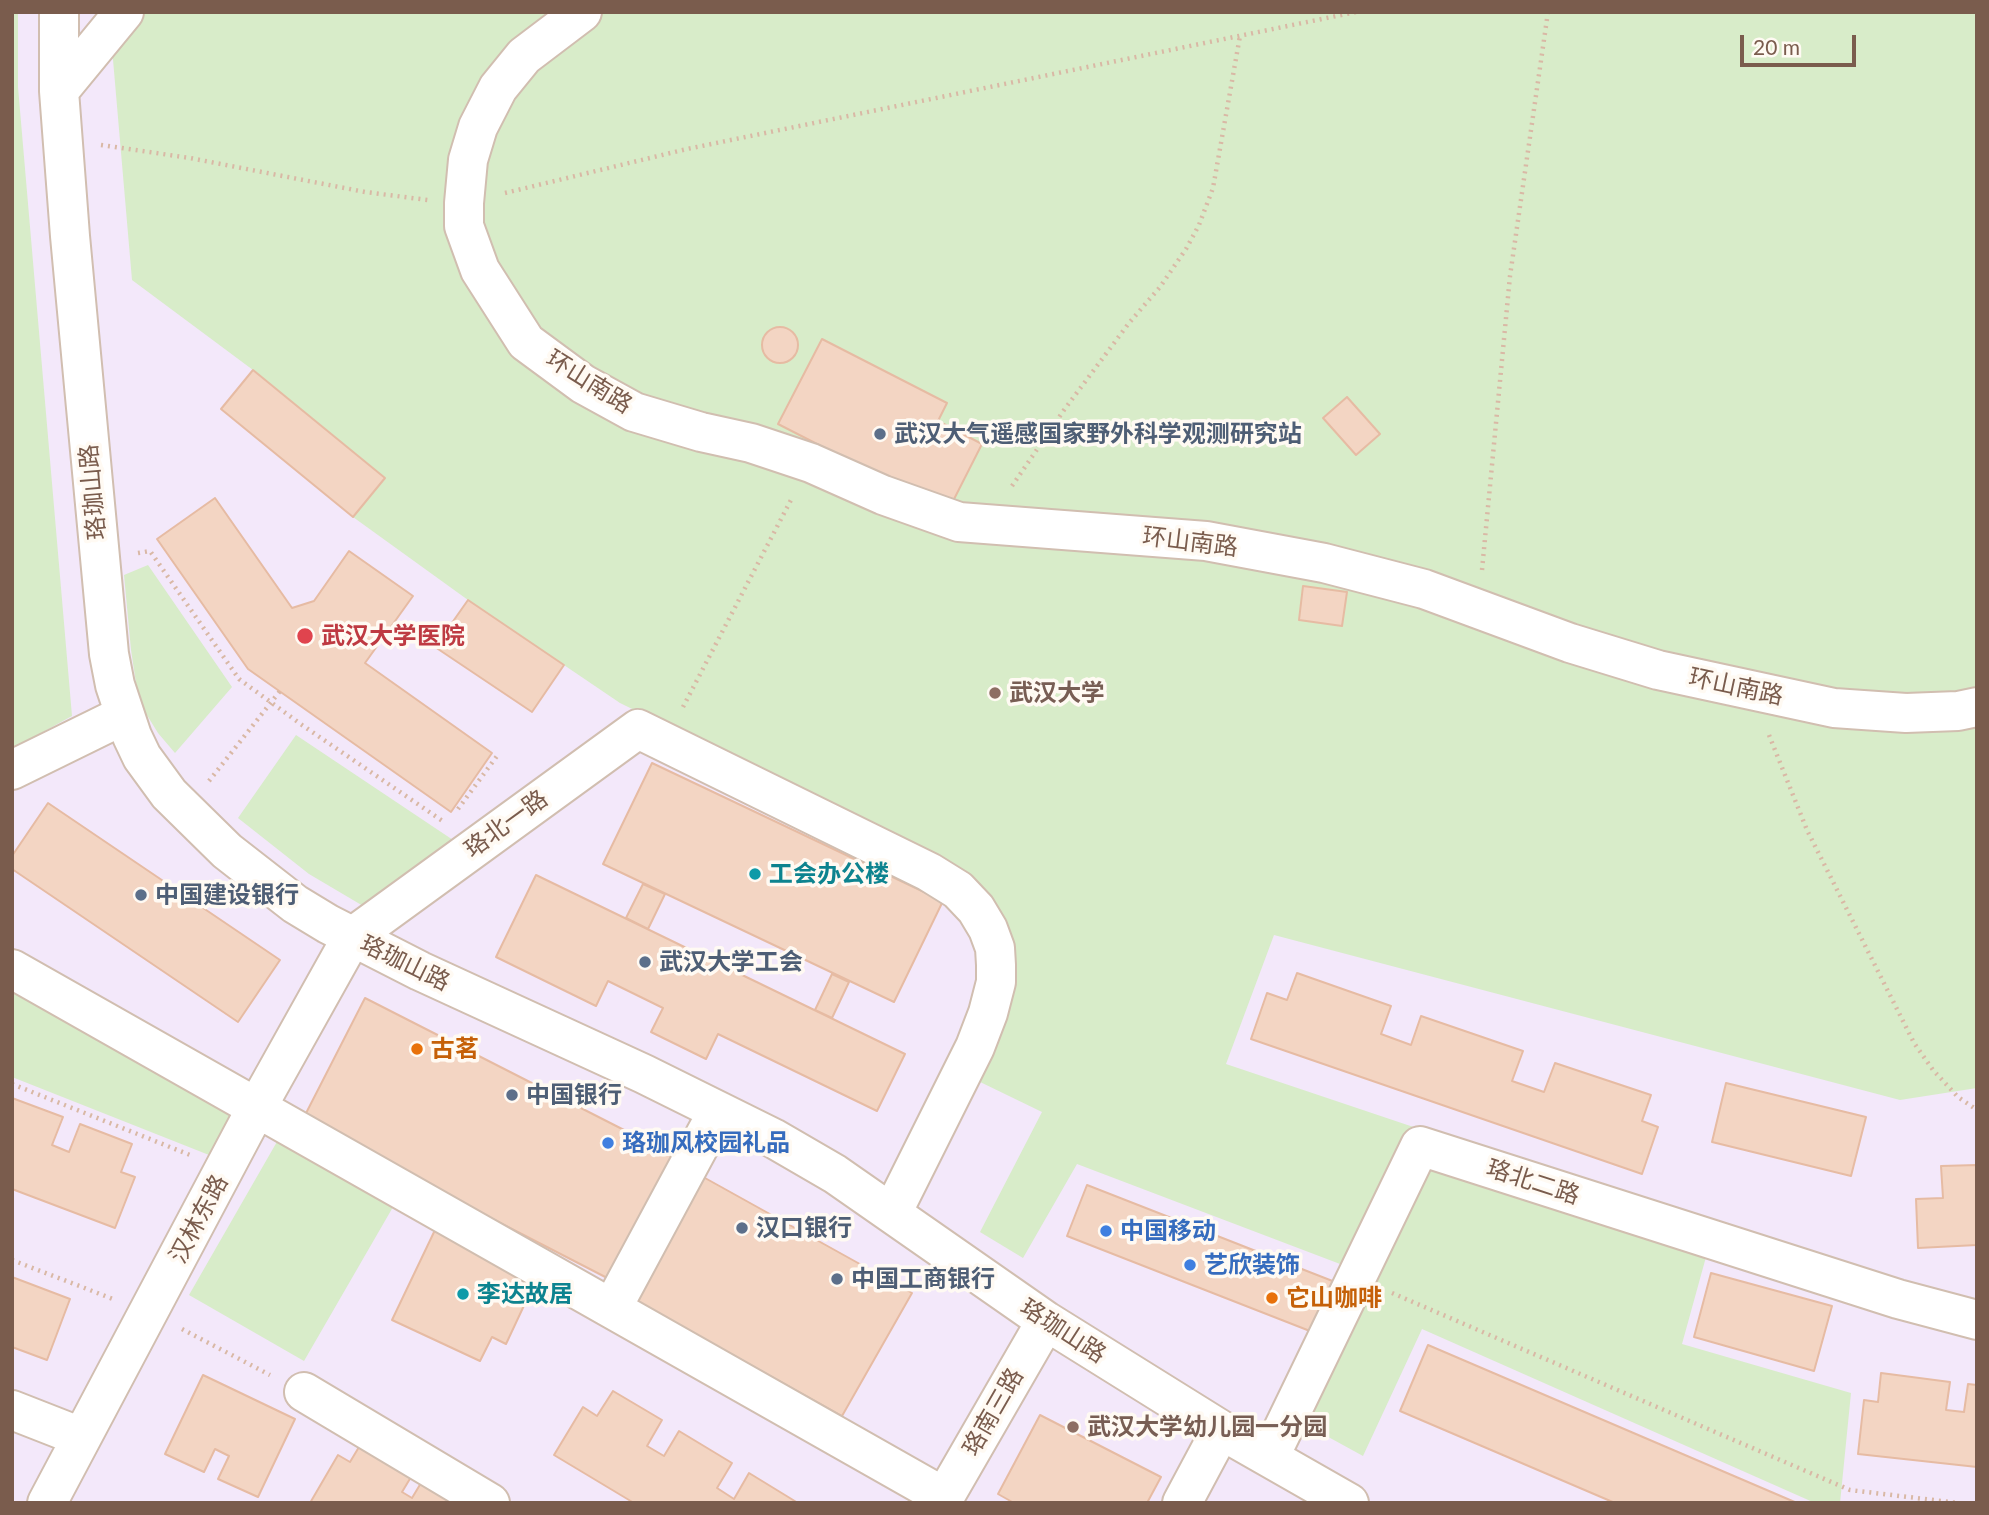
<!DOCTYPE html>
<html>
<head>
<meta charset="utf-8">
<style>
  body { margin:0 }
  #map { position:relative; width:1989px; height:1515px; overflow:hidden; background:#fdf6ec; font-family:Lato,sans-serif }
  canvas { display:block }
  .frame { position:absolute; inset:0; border:14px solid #7a5c4d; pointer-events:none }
  .scale { position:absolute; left:1740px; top:35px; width:116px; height:32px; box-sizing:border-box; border:4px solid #7a5c4d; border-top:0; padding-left:9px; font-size:21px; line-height:24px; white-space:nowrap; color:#7a5c4d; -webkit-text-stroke:5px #fffaf3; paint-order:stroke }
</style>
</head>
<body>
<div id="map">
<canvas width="1989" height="1515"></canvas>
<div class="frame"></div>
<div class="scale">20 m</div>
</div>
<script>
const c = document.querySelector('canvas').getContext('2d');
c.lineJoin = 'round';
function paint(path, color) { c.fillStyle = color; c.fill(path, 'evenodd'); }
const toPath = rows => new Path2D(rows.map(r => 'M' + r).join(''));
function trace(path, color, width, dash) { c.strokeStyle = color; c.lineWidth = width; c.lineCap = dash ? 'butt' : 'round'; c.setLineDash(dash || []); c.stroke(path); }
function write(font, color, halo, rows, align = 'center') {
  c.font = font + ' Lato,"Noto Sans SC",sans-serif'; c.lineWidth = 7; c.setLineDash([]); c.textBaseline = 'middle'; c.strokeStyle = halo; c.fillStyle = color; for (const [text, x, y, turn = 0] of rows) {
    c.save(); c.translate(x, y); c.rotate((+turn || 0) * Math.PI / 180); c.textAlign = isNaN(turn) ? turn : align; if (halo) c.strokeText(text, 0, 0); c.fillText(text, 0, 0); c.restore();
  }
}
const education = toPath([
  [12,12,1977,12,1977,1503,12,1503]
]);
const green = toPath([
  [12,12,18,12,18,87,72,716,12,749],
  [144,12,1977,12,1977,1088,1900,1100,1274,935,1226,1064,1714,1228,1682,1344,1851,1393,1840,1503,1815,1503,1422,1329,1363,1456,1301,1422,1369,1275,1077,1164,1023,1258,980,1232,1042,1112,976,1080,993,1033,961,871,620,703,468,600,353,517,385,478,253,370,132,280,112,48],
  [148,565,232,687,175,753,158,733,145,712,136,683,131,650,124,575],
  [296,735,462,846,375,913,309,874,238,818],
  [12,981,233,1109,209,1155,12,1077],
  [278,1140,393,1207,304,1361,189,1295]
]);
const building = toPath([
  '762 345a18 18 0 1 1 36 0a18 18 0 1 1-36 0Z',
  [822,339,947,403,938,421,982,444,948,511,778,424,822,339],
  [253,370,385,478,353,517,221,409,253,370],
  [1347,397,1380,434,1356,455,1323,418,1347,397],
  [215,498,292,608,314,601,349,551,413,596,365,663,492,753,451,812,248,669,157,539,215,498],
  [1303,586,1347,592,1342,626,1299,620,1303,586],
  [468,600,564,665,532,712,435,647,468,600],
  [652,763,943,901,894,1002,603,864,652,763],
  [48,803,280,960,238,1022,12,869,12,856,48,803],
  [536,875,905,1054,877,1111,718,1034,706,1059,651,1032,663,1008,608,981,596,1006,496,957,536,875],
  [643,884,665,894,648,929,626,918,643,884],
  [1297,973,1391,1006,1381,1034,1411,1045,1421,1016,1523,1051,1512,1081,1544,1092,1555,1063,1651,1095,1642,1121,1658,1127,1642,1174,1251,1039,1267,993,1287,1000,1297,973],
  [832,974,849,982,832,1018,815,1010,832,974],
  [365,998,679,1158,615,1282,302,1121,365,998],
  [1726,1083,1866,1117,1851,1176,1712,1142,1726,1083],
  [12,1098,63,1117,52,1145,69,1152,80,1124,132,1144,121,1172,135,1177,115,1228,12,1189,12,1098],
  [1977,1165,1977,1245,1918,1248,1916,1199,1943,1198,1941,1166,1977,1165],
  [696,1173,912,1293,842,1416,627,1296,696,1173],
  [1087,1185,1335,1282,1315,1333,1067,1236,1087,1185],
  [435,1230,523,1271,514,1290,528,1297,506,1344,492,1337,480,1361,392,1320,435,1230],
  [1711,1273,1832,1306,1814,1371,1694,1337,1711,1273],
  [12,1277,70,1299,47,1360,12,1347,12,1277],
  [1428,1345,1797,1503,1615,1503,1400,1411,1428,1345],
  [1881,1373,1950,1382,1946,1410,1964,1412,1968,1384,1977,1385,1977,1467,1858,1454,1864,1400,1878,1402,1881,1373],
  [203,1375,295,1419,258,1497,218,1479,229,1456,215,1449,204,1472,165,1454,203,1375],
  [613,1391,662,1420,647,1446,664,1456,679,1431,732,1463,717,1488,734,1499,749,1473,798,1503,634,1503,554,1455,583,1407,597,1416,613,1391],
  [1040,1415,1161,1477,1147,1503,1014,1503,998,1494,1040,1415],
  [362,1442,414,1472,402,1492,412,1498,424,1478,467,1503,310,1503,338,1455,350,1462,362,1442]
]);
const path = toPath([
  [101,145,190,158,365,192,428,200],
  [505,193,687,149,1356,12],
  [1012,486,1064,410,1129,323,1160,287,1186,249,1199,225,1213,188,1240,36],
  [138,553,150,551,239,679,302,725,444,822],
  [1482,570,1510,276,1548,12],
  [683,707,792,498],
  [1769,735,1807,830,1914,1043,1933,1070,1958,1097,1977,1110],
  [209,781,280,691],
  [458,809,497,756],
  [12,1084,190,1155],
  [12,1260,113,1299],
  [1392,1293,1850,1490,1958,1503],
  [182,1329,270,1375]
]);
const minor = toPath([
  [59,12,59,91,70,236,109,654,115,685,132,736,142,757,169,794,227,851,295,904,328,924,420,971,644,1074,773,1138,835,1174,1046,1321,1221,1430,1349,1503],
  [582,12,524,56,498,88,478,127,468,160,464,203,464,226,480,270,526,342,583,384,634,412,701,432,751,443,811,463,883,495,959,522,1206,541,1324,563,1424,589,1570,643,1658,670,1834,708,1906,713,1958,711,1977,707],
  [59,91,124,12],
  [12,770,124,715],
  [12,969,944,1497],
  [612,1308,718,1111],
  [304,1392,490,1503],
  [12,1410,81,1437],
  [1270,1456,1420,1146,1898,1299,1977,1320],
  [47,1503,257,1107,352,937,638,729,929,872,958,890,976,909,988,929,995,948,996,965,996,982,988,1013,975,1047,892,1213],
  [941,1503,1046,1321],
  [1182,1503,1221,1430]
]);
const markers = [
  [880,434,7,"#5c6f8a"],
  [305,636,9,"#e0444e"],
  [995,693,7,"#8d6e63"],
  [755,874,7,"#0f9aa8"],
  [141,895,7,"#5c6f8a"],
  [645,962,7,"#5c6f8a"],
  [417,1049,7,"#e8710a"],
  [512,1095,7,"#5c6f8a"],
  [608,1143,7,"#3f7fe0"],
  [742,1228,7,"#5c6f8a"],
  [1106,1231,7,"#3f7fe0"],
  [1190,1265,7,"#3f7fe0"],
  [837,1279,7,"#5c6f8a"],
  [463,1294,7,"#0f9aa8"],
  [1272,1298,7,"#e8710a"],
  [1073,1427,7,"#8d6e63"]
];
const streetNames = [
  ["环山南路",589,382,32],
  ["珞珈山路",93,492,-95],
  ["环山南路",1190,542,7],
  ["环山南路",1736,687,12],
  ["珞北一路",506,824,-36],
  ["珞珈山路",405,963,26],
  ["珞北二路",1533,1182,18],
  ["汉林东路",199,1219,-62],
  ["珞珈山路",1063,1331,33],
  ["珞南三路",993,1412,-60]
];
const serviceNames = [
  ["武汉大气遥感国家野外科学观测研究站",894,434],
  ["中国建设银行",155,895],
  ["武汉大学工会",659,962],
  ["中国银行",526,1095],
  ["汉口银行",756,1228],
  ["中国工商银行",851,1279]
];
const healthNames = [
  ["武汉大学医院",321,636]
];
const educationNames = [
  ["武汉大学",1009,693],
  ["武汉大学幼儿园一分园",1087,1427]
];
const cultureNames = [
  ["工会办公楼",769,874],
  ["李达故居",477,1294]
];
const foodNames = [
  ["古茗",431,1049],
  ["它山咖啡",1286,1298]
];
const shopNames = [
  ["珞珈风校园礼品",622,1143],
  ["中国移动",1120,1231],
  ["艺欣装饰",1204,1265]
];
paint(education, '#f3e8fa');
paint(green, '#d8ecc9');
paint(building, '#f3d5c3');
trace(building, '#e6bba3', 2);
trace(minor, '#d1beb0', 42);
trace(path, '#d9b8a5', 4.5, [2, 5]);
trace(minor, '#fff', 38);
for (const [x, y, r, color] of markers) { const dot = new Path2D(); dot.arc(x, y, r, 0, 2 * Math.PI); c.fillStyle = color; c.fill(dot); trace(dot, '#fffaf3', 2.5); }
write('24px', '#7a5c4d', '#fffaf3', streetNames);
write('bold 24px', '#4e5e75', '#fffaf3', serviceNames, 'left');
write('bold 24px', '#be3a42', '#fffaf3', healthNames, 'left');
write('bold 24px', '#785e54', '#fffaf3', educationNames, 'left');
write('bold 24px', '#0d838f', '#fffaf3', cultureNames, 'left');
write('bold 24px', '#c56008', '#fffaf3', foodNames, 'left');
write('bold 24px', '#366cbe', '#fffaf3', shopNames, 'left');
</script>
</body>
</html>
